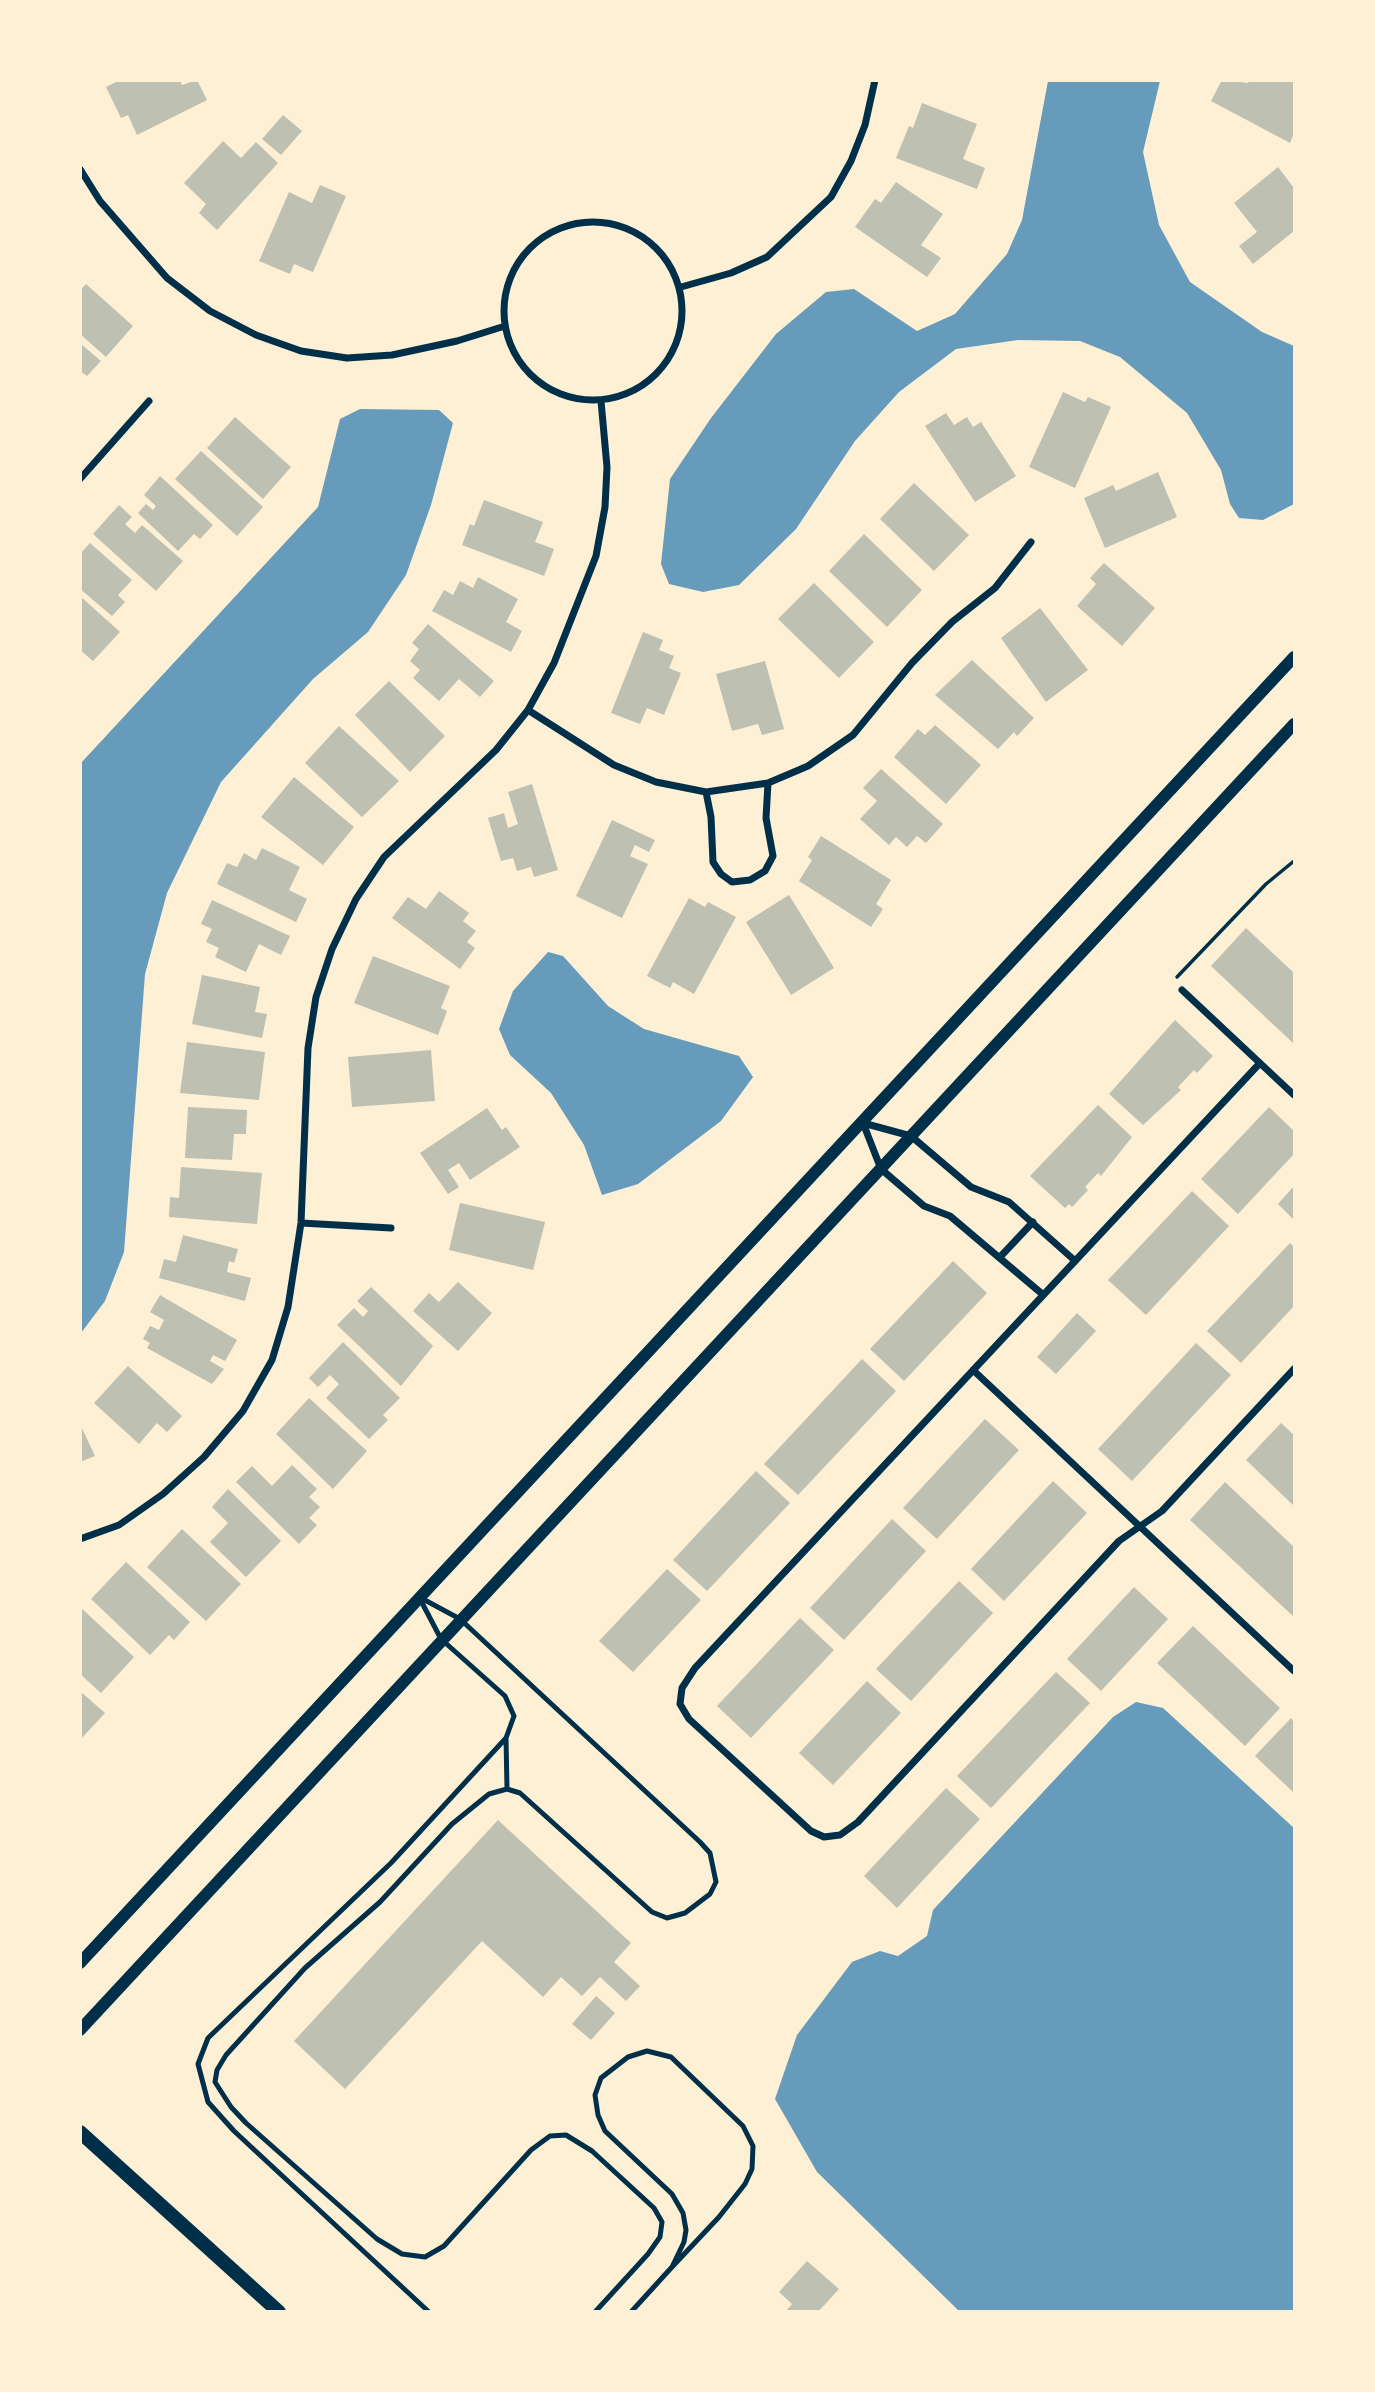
<!DOCTYPE html>
<html>
<head>
<meta charset="utf-8">
<style>
  body { margin:0 }
  #map { position:relative; width:1375px; height:2392px; overflow:hidden; background:#fdf0d5; font-family:"PT Serif",serif }
  canvas { display:block }
  .frame { position:absolute; inset:0; border:82px solid #fdf0d5; pointer-events:none }
</style>
</head>
<body>
<div id="map">
<canvas width="1375" height="2392"></canvas>
<div class="frame"></div>
</div>
<script>
const c = document.querySelector('canvas').getContext('2d');
c.lineJoin = 'round';
function paint(path, color) { c.fillStyle = color; c.fill(path, 'evenodd'); }
const toPath = rows => new Path2D(rows.map(r => 'M' + r).join(''));
function trace(path, color, width, dash) { c.strokeStyle = color; c.lineWidth = width; c.lineCap = dash ? 'butt' : 'round'; c.setLineDash(dash || []); c.stroke(path); }
const water = toPath([
  [1048,81,1160,81,1143,152,1159,225,1190,282,1262,332,1294,346,1294,504,1263,520,1239,518,1230,504,1221,470,1187,413,1120,357,1080,341,1018,340,956,349,899,392,855,441,796,529,739,585,703,592,669,584,661,564,670,479,711,418,776,334,826,292,854,289,917,331,955,314,1007,254,1022,220],
  [360,409,439,410,453,423,431,505,406,575,368,632,313,679,221,782,167,893,145,974,124,1252,105,1301,81,1333,81,763,318,507,340,419],
  [548,952,563,956,608,1006,644,1029,739,1056,753,1077,721,1121,638,1184,602,1195,584,1145,551,1093,510,1055,499,1029,513,991],
  [1136,1702,1163,1708,1294,1828,1294,2311,959,2311,817,2172,775,2099,797,2035,852,1962,880,1951,898,1956,927,1936,933,1910,1113,1717]
]);
const building = toPath([
  [120,80,180,80,182,85,197,80,207,100,137,135,128,115,121,118,106,87],
  [1222,80,1248,83,1250,80,1294,80,1294,133,1290,143,1211,101],
  [922,103,977,124,963,159,985,168,977,189,896,158,909,126,913,128],
  [283,115,302,131,281,155,262,139],
  [223,141,241,158,256,142,278,163,217,230,199,213,206,204,184,183],
  [1278,167,1294,188,1294,231,1253,264,1239,246,1257,232,1234,203],
  [896,182,943,214,921,245,941,258,927,277,855,227,875,199,881,203],
  [320,185,346,196,313,272,294,264,290,274,259,261,289,192,312,203],
  [86,284,133,326,106,357,80,334,80,290],
  [80,343,101,361,87,376,80,371],
  [1063,392,1085,402,1088,397,1111,407,1075,488,1029,467],
  [946,413,954,425,967,417,973,427,981,422,1016,476,975,502,925,426],
  [235,417,291,467,263,499,207,448],
  [201,451,263,507,237,536,175,479],
  [1158,472,1177,517,1105,548,1084,498,1113,485,1116,491],
  [160,476,213,525,200,539,194,534,178,551,138,513,146,504,153,510,156,506,144,495],
  [914,483,969,535,934,571,880,519],
  [484,500,543,522,535,542,554,549,544,576,462,545,470,524,474,526],
  [119,505,132,517,125,524,135,533,142,525,183,561,156,591,93,534],
  [864,534,922,590,887,627,829,571],
  [90,543,132,580,118,595,125,602,112,616,80,589,80,554],
  [1104,563,1155,608,1122,646,1077,606,1096,584,1090,578],
  [478,577,518,599,506,622,522,631,511,652,432,611,444,590,453,595,460,581,473,588],
  [814,583,874,642,839,678,778,619],
  [80,596,120,632,93,661,80,650],
  [1040,608,1088,670,1046,702,1001,638],
  [428,624,494,681,480,697,459,679,439,701,413,678,420,670,410,661,419,649,412,643],
  [643,632,663,640,659,650,674,656,669,668,681,673,664,715,647,708,640,724,611,713],
  [972,660,1034,718,1017,736,1014,732,998,749,935,695],
  [765,661,784,729,762,735,758,724,732,731,716,674],
  [389,681,445,736,410,772,355,715],
  [935,725,981,765,946,804,894,757,918,729,925,735],
  [339,726,399,781,362,817,305,763],
  [881,769,943,824,926,843,917,836,907,847,896,837,889,845,860,819,877,801,863,788],
  [294,777,354,827,323,865,261,817],
  [532,784,558,870,534,877,531,867,517,871,513,858,501,861,488,818,504,813,508,828,518,824,508,792],
  [612,820,655,840,649,852,635,845,630,856,648,864,622,918,576,896],
  [821,836,891,880,876,904,883,909,871,927,799,881,812,860,808,857],
  [262,848,300,867,289,890,307,899,296,922,217,884,227,863,237,867,244,853,256,860],
  [439,891,469,913,463,921,476,931,467,942,475,948,460,969,392,918,408,897,426,909],
  [789,895,834,968,791,995,746,922],
  [689,898,705,907,708,902,736,917,694,994,673,982,670,988,647,976],
  [212,900,290,936,281,955,259,944,246,972,215,957,219,948,206,942,212,929,201,924],
  [1246,928,1294,973,1294,1044,1211,966],
  [373,956,450,986,441,1008,447,1011,438,1035,354,1003],
  [202,975,260,987,255,1012,267,1014,262,1038,192,1024],
  [1175,1020,1213,1056,1197,1073,1194,1070,1178,1087,1181,1090,1143,1125,1109,1094],
  [187,1042,265,1052,259,1100,180,1093],
  [431,1050,435,1101,352,1107,348,1057],
  [1098,1105,1132,1137,1101,1176,1098,1173,1085,1187,1088,1190,1072,1207,1069,1204,1065,1208,1030,1176],
  [188,1107,247,1110,246,1134,234,1134,232,1160,185,1158],
  [1269,1107,1294,1131,1294,1154,1238,1214,1201,1179],
  [487,1108,502,1130,506,1127,520,1147,470,1180,459,1163,448,1170,459,1187,448,1194,420,1153],
  [181,1167,262,1173,257,1224,169,1217,170,1197,179,1198],
  [1294,1186,1294,1220,1278,1204],
  [1192,1191,1229,1226,1146,1315,1108,1280],
  [460,1203,545,1222,533,1270,449,1250],
  [183,1235,238,1249,234,1263,229,1261,227,1272,251,1278,245,1301,159,1278,164,1259,176,1262],
  [1290,1243,1294,1247,1294,1306,1241,1363,1207,1331],
  [953,1261,987,1293,904,1381,870,1349],
  [458,1282,492,1313,458,1351,413,1311,429,1293,439,1302],
  [371,1287,433,1346,401,1386,337,1325,354,1308,363,1317,368,1311,357,1301],
  [160,1295,237,1340,225,1361,213,1355,210,1361,224,1369,212,1384,147,1348,150,1343,143,1339,150,1326,159,1330,164,1320,150,1312],
  [1077,1313,1096,1331,1056,1374,1037,1357],
  [343,1342,400,1398,383,1415,388,1420,369,1439,326,1398,339,1384,330,1375,318,1387,309,1378],
  [1196,1343,1231,1375,1132,1481,1098,1449],
  [862,1359,896,1391,798,1495,764,1464],
  [128,1366,182,1416,167,1432,157,1423,139,1444,94,1403],
  [309,1398,367,1451,333,1489,276,1434],
  [985,1419,1019,1450,937,1539,903,1508],
  [1281,1423,1294,1435,1294,1506,1246,1460],
  [80,1424,95,1456,80,1462],
  [292,1465,317,1489,309,1497,320,1507,309,1518,317,1525,299,1544,236,1482,252,1466,272,1486],
  [756,1471,790,1503,707,1591,673,1560],
  [1053,1481,1087,1513,1004,1601,971,1569],
  [1225,1482,1294,1547,1294,1617,1190,1520],
  [228,1489,281,1541,246,1577,210,1542,228,1523,212,1507],
  [892,1519,926,1551,844,1640,810,1608],
  [182,1529,241,1584,206,1621,147,1567],
  [126,1562,190,1622,174,1640,169,1635,150,1655,91,1599],
  [667,1569,701,1600,633,1672,599,1641],
  [959,1581,993,1613,911,1701,876,1669],
  [1134,1587,1168,1619,1101,1691,1067,1659],
  [80,1607,134,1657,101,1693,80,1674],
  [800,1618,834,1650,751,1738,717,1706],
  [1193,1626,1280,1708,1245,1746,1157,1663],
  [1056,1672,1090,1703,991,1808,957,1776],
  [867,1681,901,1713,833,1785,799,1753],
  [80,1691,105,1713,80,1740],
  [1291,1718,1294,1722,1294,1793,1255,1756],
  [946,1788,980,1819,897,1908,864,1876],
  [498,1820,631,1943,614,1962,640,1986,626,2001,600,1977,582,1996,561,1977,543,1997,482,1941,345,2089,294,2041],
  [596,1996,615,2013,591,2040,572,2024],
  [807,2261,839,2289,818,2312,785,2312,792,2304,779,2292]
]);
const path = toPath([
  [1177,977,1266,884,1294,861]
]);
const service = toPath([
  [421,1598,460,1619,700,1842,710,1853,716,1882,710,1894,685,1913,667,1918,652,1912,520,1793,507,1789,489,1794,452,1824,380,1902,305,1968,226,2055,217,2070,215,2082,231,2107,246,2123,377,2239,402,2254,425,2257,444,2246,531,2150,550,2136,566,2135,592,2151,654,2208,662,2222,660,2237,648,2254,595,2312],
  [420,1599,441,1639,505,1696,514,1716,506,1738,391,1863,208,2038,198,2064,208,2102,234,2131,429,2312],
  [506,1738,507,1789],
  [631,2312,672,2267,719,2217,745,2184,752,2169,753,2146,743,2126,671,2057,647,2051,628,2057,601,2078,595,2095,598,2115,605,2131,672,2194,683,2213,686,2230,684,2242,672,2267]
]);
const minor = toPath([
  [80,169,100,201,167,278,210,311,256,335,301,351,347,358,392,355,457,341,505,326],
  '504 311a89 89 0 1 1 178 0a89 89 0 1 1-178 0Z',
  [681,287,731,273,767,257,831,197,851,161,865,125,875,80],
  [80,479,149,401],
  [528,710,614,765,656,782,706,792,768,783,808,766,853,735,912,663,952,622,995,588,1031,542],
  [706,792,711,817,713,862,721,874,732,882,750,880,765,871,773,856,766,818,768,783],
  [1182,990,1294,1095],
  [1260,1063,695,1668,682,1688,680,1704,689,1719,811,1831,824,1837,840,1835,858,1822,1119,1541,1162,1511,1294,1369],
  [863,1123,911,1136,971,1187,1009,1202,1073,1259],
  [863,1123,881,1169,924,1206,950,1216,1041,1293],
  [301,1223,391,1228],
  [1001,1256,1033,1222],
  [973,1370,1294,1671],
  [80,1539,119,1525,163,1494,204,1457,243,1411,272,1360,288,1307,301,1223,308,1048,316,997,332,949,356,899,384,857,496,750,528,710,554,663,596,556,605,507,607,467,601,401]
]);
const tertiary = toPath([
  [80,1963,1294,657],
  [80,2030,1294,724]
]);
const secondary = toPath([
  [80,2132,279,2312]
]);
paint(water, '#669bbc');
paint(building, '#bec0b2');
trace(path, '#003049', 3.5);
trace(service, '#003049', 5);
trace(minor, '#003049', 7);
trace(tertiary, '#003049', 12);
trace(secondary, '#003049', 14);
</script>
</body>
</html>
